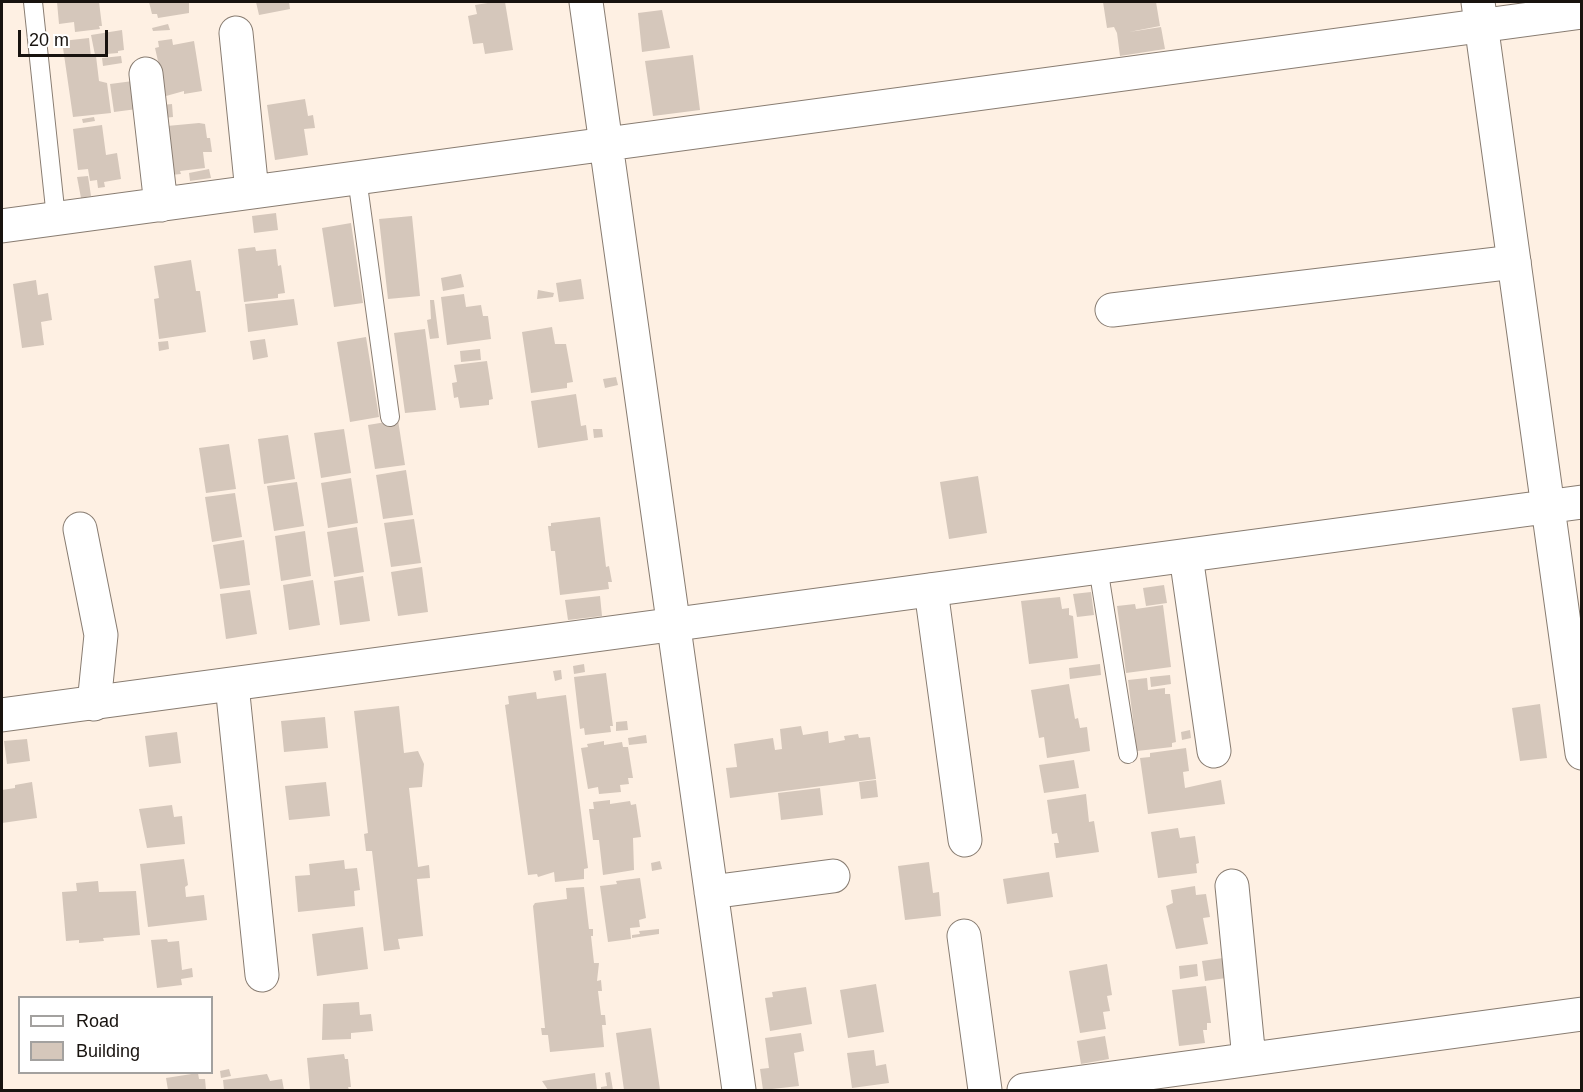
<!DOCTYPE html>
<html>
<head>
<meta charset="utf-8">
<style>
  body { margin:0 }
  #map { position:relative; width:1583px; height:1092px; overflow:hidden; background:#fef0e3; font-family:Helvetica,sans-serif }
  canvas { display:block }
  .frame { position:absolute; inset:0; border:3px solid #18130f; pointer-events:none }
  .legend { position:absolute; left:18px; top:996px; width:195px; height:78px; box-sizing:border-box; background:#fff; border:2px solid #a3a19f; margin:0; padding:8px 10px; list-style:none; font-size:18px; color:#18130f }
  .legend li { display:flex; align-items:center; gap:12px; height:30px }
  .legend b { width:30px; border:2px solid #a3a19f }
  .scale { position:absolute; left:18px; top:30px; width:90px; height:27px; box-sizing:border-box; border:3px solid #18130f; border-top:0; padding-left:8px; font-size:18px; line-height:21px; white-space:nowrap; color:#18130f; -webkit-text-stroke:4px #fff; paint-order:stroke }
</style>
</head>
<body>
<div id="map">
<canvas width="1583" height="1092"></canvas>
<div class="frame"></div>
<ul class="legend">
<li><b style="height:8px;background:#fff"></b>Road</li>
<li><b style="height:16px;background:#d5c7bb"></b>Building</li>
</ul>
<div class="scale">20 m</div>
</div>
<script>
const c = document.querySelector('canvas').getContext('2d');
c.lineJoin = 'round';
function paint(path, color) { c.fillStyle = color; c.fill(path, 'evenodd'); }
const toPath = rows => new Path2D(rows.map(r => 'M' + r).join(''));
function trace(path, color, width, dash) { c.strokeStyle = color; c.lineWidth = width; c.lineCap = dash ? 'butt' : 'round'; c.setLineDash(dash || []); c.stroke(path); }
const building = toPath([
  [57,2,99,2,102,26,99,26,100,29,75,32,74,22,59,24],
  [149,2,189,2,189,13,158,18,157,14,152,14],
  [256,2,289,2,290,9,259,15],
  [494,2,505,2,513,50,485,54,483,43,473,44,468,16,477,14,475,5],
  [1103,2,1156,2,1160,26,1129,32,1161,27,1165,49,1120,56,1117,33,1114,27,1107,28],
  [662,10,670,48,642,52,638,13],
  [168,24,170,30,153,31,152,28],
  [122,30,124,50,118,51,118,53,95,55,91,35],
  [89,38,91,57,96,56,99,81,107,83,111,113,73,117,62,41],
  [172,39,173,45,194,41,202,91,184,94,184,91,166,96,155,48,159,47,158,41],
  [693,55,700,110,653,116,645,61],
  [121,56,122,63,103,66,102,58],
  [133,81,137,109,114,112,110,84],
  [305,99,308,116,313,115,315,128,304,129,308,155,275,160,267,105],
  [172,104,173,117,163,118,162,105],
  [94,117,95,121,83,123,82,119],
  [199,123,205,124,207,138,210,138,212,152,203,152,205,168,180,171,181,174,171,175,167,126],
  [102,125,106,155,117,153,121,179,104,182,105,187,98,188,97,180,90,181,88,169,78,170,73,129],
  [209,169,211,178,190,181,189,173],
  [88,176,91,196,81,198,77,177],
  [276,213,278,230,254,233,252,216],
  [412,216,420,296,388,299,379,219],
  [351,223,363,303,334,307,322,228],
  [255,247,256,251,276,249,278,266,281,265,285,293,278,294,278,298,244,302,238,249],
  [191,260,196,291,200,291,206,332,159,339,154,299,159,298,154,266],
  [461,274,464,287,443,291,441,278],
  [581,279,584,299,559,302,556,283],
  [36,280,38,295,48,293,52,320,41,322,44,345,22,348,13,284],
  [538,290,554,293,553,297,537,299],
  [464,294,466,307,481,305,483,316,488,316,491,339,447,345,441,297],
  [294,299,298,325,248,332,245,304],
  [430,300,434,300,439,338,430,339,427,320,431,319],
  [552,327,555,344,566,344,573,382,567,383,567,388,531,393,522,332],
  [425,329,436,410,405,413,394,333],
  [366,337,379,417,350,422,337,342],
  [265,339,268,357,253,360,250,341],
  [168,341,169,349,159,351,158,342],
  [480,349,481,360,461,362,460,351],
  [487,361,493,399,489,400,489,405,460,408,458,397,454,398,452,383,457,382,454,365],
  [616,377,618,385,605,388,603,379],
  [576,394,581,426,586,425,588,440,538,448,531,401],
  [398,420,405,465,375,469,368,425],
  [344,429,351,473,321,478,314,433],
  [593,429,602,429,603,437,594,438],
  [288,435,295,479,264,484,258,439],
  [229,444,236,489,206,493,199,448],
  [406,470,413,515,383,519,376,475],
  [978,476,987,533,949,539,940,482],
  [351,478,358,523,328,528,321,483],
  [297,482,304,526,274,531,267,486],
  [235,493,242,537,212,542,205,497],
  [600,517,606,567,609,566,612,582,608,582,609,589,560,595,555,551,551,551,548,526,551,526,551,523],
  [414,519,421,563,391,567,384,523],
  [357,527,364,572,334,577,327,532],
  [305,531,311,576,281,581,275,536],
  [244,540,250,585,220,589,213,545],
  [422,567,428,612,398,616,391,572],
  [363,576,370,621,340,625,334,581],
  [313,580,320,625,289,630,283,585],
  [1164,585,1167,603,1146,606,1143,588],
  [250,590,257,634,226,639,220,594],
  [1091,592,1094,615,1077,617,1073,594],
  [600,596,602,616,568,620,565,600],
  [1060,597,1062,609,1069,608,1069,615,1073,616,1078,658,1029,664,1021,601],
  [1135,604,1136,609,1163,605,1171,667,1126,673,1117,606],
  [584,664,585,672,574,674,573,666],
  [1100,664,1101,675,1070,679,1069,668],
  [561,670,562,679,555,681,553,671],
  [606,673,613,726,610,726,611,732,585,735,584,728,580,729,574,677],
  [1170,675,1171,684,1151,687,1150,677],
  [1147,678,1148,690,1165,688,1165,694,1170,694,1176,742,1172,743,1172,747,1137,751,1128,680],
  [1069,684,1075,719,1078,718,1080,728,1087,727,1090,751,1047,758,1044,737,1039,738,1031,690],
  [536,692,537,699,566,695,588,868,584,869,584,879,555,882,554,872,538,877,537,874,528,875,505,705,509,704,508,696],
  [1540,704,1547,758,1520,761,1512,708],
  [399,706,404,753,418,751,424,764,422,787,409,788,418,867,429,865,430,878,417,879,423,936,398,939,400,949,384,951,372,851,366,851,364,834,368,833,354,711],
  [325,717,328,748,284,752,281,721],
  [627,721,628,730,616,731,616,722],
  [801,726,803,735,828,731,829,743,845,740,844,736,858,734,859,738,870,737,876,779,730,798,726,768,737,767,734,744,773,738,775,750,782,749,780,729],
  [1190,730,1191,738,1182,740,1181,732],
  [177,732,181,763,149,767,145,736],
  [646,735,647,743,629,745,628,738],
  [27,739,30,761,7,764,4,741],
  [604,741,604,745,622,742,623,747,628,747,633,778,628,778,629,784,620,785,621,792,599,794,598,787,588,789,581,748,588,747,587,744],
  [1186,748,1189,771,1183,772,1185,788,1221,780,1225,804,1148,814,1140,758,1150,757,1150,753],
  [1074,760,1079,788,1044,793,1039,765],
  [876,780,878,797,861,799,859,782],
  [32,782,37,818,2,823,2,790,15,788,15,785],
  [326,782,330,816,289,820,285,786],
  [820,788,823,815,781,820,778,793],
  [1086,794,1089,822,1094,821,1099,852,1056,858,1054,843,1059,843,1057,833,1052,834,1047,800],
  [610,800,610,804,630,801,631,805,636,804,641,837,633,838,634,870,603,875,599,840,593,840,589,809,594,809,593,802],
  [172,805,174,817,182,816,185,844,147,848,139,809],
  [1178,828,1180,838,1195,836,1199,863,1196,864,1197,873,1158,878,1151,832],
  [184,859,188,885,185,887,186,897,204,895,207,920,148,927,140,864],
  [344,860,345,869,357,868,360,890,354,891,355,906,298,912,295,876,310,875,309,864],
  [660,861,662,869,652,871,651,863],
  [929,862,933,893,939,892,941,916,905,920,898,866],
  [1049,872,1053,897,1007,904,1003,879],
  [640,878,646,918,639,920,640,927,630,928,631,939,608,942,600,886,617,884,616,881],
  [98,881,99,892,136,891,140,935,103,938,104,941,79,943,79,940,66,941,62,892,77,891,76,883],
  [1195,886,1196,895,1206,894,1210,917,1203,918,1208,944,1176,949,1166,906,1173,903,1171,890],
  [584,887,589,929,593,929,593,936,591,936,594,963,599,963,597,981,601,980,602,991,598,991,601,1015,605,1015,606,1025,602,1025,604,1047,550,1052,548,1035,542,1035,541,1028,545,1028,533,906,535,903,567,899,566,888],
  [363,927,368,969,317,976,312,934],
  [659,929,659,934,632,938,632,935,640,934,639,931],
  [167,939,168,942,179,941,182,970,192,968,193,977,181,979,182,985,157,988,151,940],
  [1223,958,1226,978,1205,981,1202,961],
  [1107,964,1112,995,1107,996,1110,1011,1103,1012,1106,1029,1080,1033,1069,971],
  [1197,964,1198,976,1180,979,1179,966],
  [876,984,884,1032,848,1038,840,990],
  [1206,986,1211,1023,1207,1023,1207,1030,1203,1030,1205,1043,1179,1046,1172,990],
  [806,987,812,1024,770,1031,765,998,773,997,772,992],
  [359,1002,360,1015,371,1014,373,1031,351,1033,351,1039,322,1040,323,1004],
  [651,1028,660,1090,624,1090,616,1033],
  [801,1033,804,1051,794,1053,799,1086,763,1090,760,1069,769,1068,765,1038],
  [1105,1036,1109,1059,1081,1064,1077,1041],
  [874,1050,876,1066,886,1064,889,1083,852,1088,847,1053],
  [344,1054,345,1059,348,1059,351,1087,348,1087,349,1090,310,1090,307,1058],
  [229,1069,231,1076,221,1078,220,1071],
  [610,1072,613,1090,601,1090,601,1087,607,1086,605,1073],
  [198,1073,199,1079,205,1079,206,1090,168,1090,166,1078],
  [595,1073,597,1090,548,1090,542,1081],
  [267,1074,270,1081,282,1079,284,1090,224,1090,223,1080]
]);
const lane = toPath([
  [33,2,56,218],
  [357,178,390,417],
  [1098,567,1128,754]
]);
const street = toPath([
  [586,2,739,1090],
  [236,33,252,192],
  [146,74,161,205],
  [2,226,1582,12],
  [1112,310,1514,262],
  [80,529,101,635,94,704],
  [1186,556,1214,751],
  [931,590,965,840],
  [232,685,262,975],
  [1232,886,1249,1059],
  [711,892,833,876],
  [964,936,985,1090],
  [1024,1090,1582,1014]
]);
const secondary = toPath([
  [1478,2,1582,753],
  [2,715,1582,502]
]);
paint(building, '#d5c7bb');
trace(lane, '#887c71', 20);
trace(street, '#887c71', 35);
trace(secondary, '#887c71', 35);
trace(lane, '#fff', 18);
trace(street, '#fff', 33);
trace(secondary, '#fff', 33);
</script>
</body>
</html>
